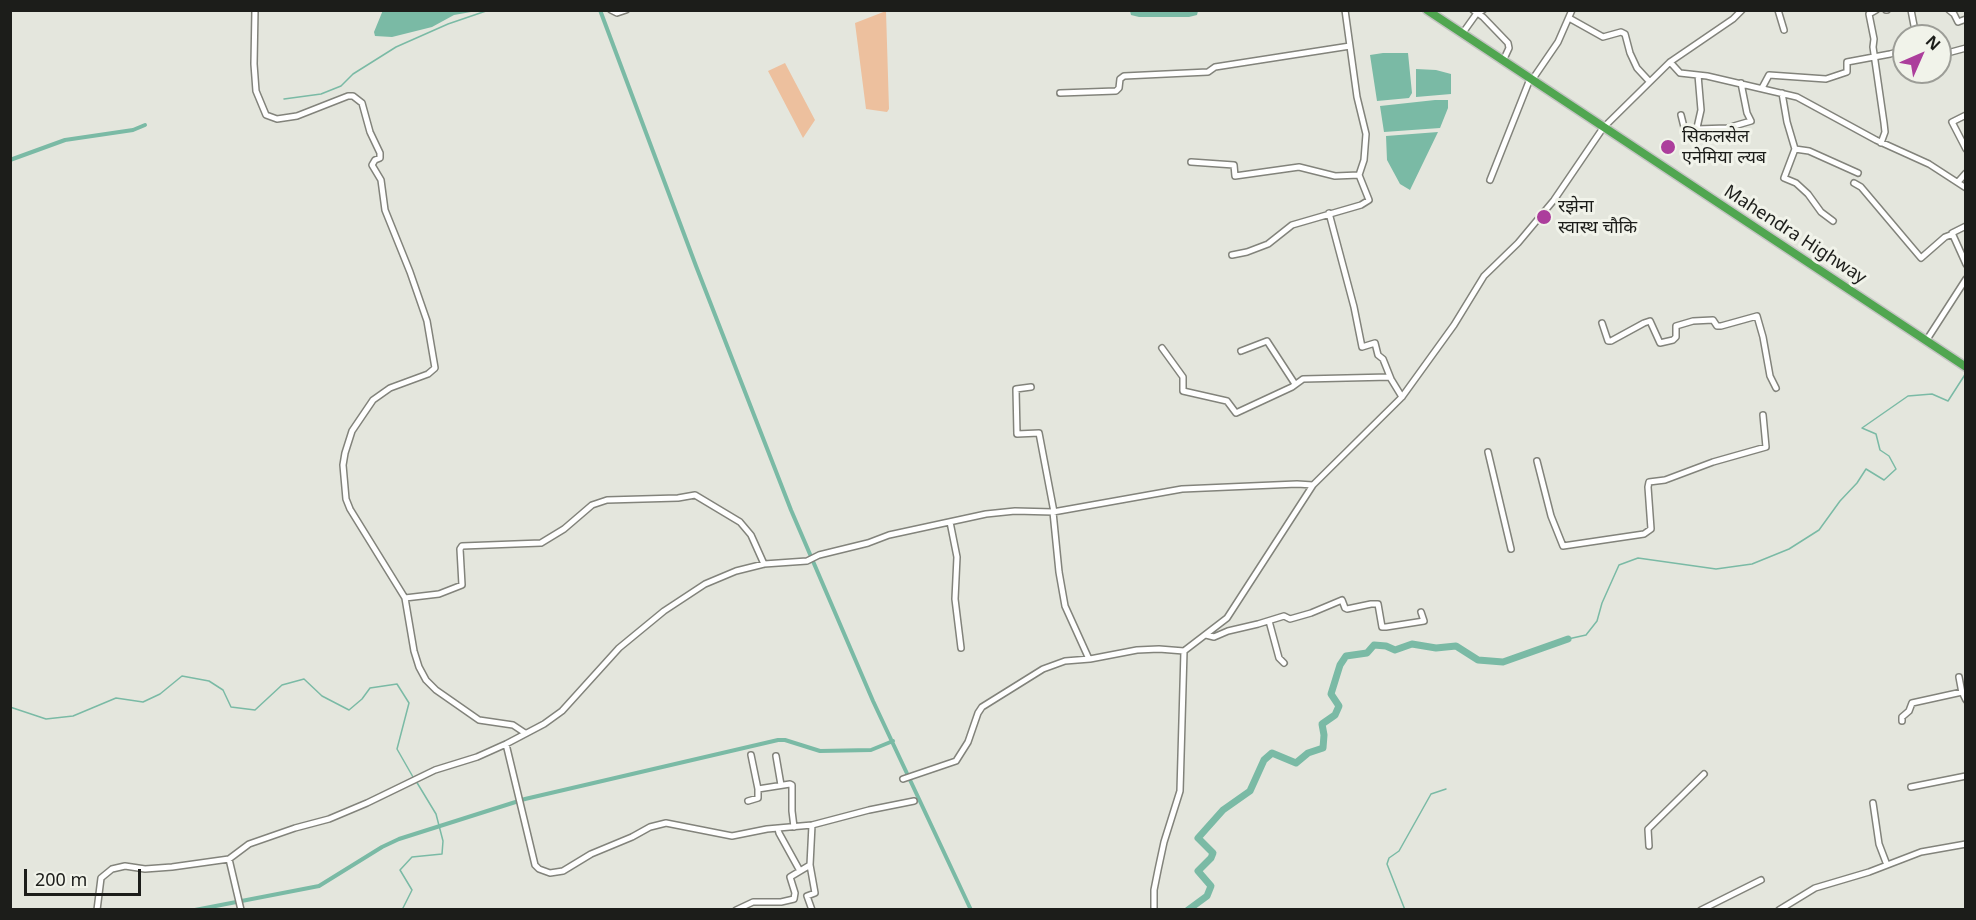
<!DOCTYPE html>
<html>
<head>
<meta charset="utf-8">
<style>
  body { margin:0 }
  #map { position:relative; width:1976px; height:920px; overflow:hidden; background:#e4e6dd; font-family:"Noto Sans",sans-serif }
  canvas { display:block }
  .frame { position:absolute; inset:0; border:12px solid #1c1d1a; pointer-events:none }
  .north { position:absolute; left:1892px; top:24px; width:60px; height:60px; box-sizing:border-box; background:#f1f3ea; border:2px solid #9c9d97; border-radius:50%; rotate:45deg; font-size:16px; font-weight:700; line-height:24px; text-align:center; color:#1c1d1a }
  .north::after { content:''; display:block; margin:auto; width:21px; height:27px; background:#ac3e9c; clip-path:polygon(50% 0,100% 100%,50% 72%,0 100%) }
  .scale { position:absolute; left:24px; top:869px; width:117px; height:27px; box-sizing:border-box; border:3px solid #1c1d1a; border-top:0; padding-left:8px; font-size:18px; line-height:21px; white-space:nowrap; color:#1c1d1a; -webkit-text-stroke:4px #f1f3ea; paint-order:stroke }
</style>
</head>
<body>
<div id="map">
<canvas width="1976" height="920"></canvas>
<div class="frame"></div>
<div class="north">N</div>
<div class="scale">200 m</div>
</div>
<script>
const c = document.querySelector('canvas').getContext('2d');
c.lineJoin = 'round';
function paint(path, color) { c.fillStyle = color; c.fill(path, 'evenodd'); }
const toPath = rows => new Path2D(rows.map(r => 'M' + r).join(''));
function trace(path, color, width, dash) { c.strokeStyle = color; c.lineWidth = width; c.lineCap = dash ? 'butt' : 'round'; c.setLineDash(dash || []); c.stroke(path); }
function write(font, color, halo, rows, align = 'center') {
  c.font = font + ' "Noto Sans","Noto Sans Devanagari",sans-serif'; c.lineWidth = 6; c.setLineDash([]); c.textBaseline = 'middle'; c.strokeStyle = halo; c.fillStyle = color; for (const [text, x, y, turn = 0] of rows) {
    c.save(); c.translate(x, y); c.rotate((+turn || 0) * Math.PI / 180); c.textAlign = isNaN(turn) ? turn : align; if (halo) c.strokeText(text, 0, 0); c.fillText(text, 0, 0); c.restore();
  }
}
const green = toPath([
  [886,11,889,109,887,112,866,109,855,23],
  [785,63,815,120,803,138,768,71]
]);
const water = toPath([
  [383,10,471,10,471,12,454,15,432,27,392,37,375,36,374,32],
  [1198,11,1197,15,1189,17,1139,17,1131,15,1130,11],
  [1383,53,1408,53,1412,93,1409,98,1377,101,1370,55],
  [1416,69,1436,70,1451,74,1451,94,1416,97],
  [1435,100,1448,100,1448,108,1440,128,1384,132,1380,106],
  [1438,132,1410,190,1400,184,1387,160,1386,136]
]);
const stream = toPath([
  [284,99,321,94,341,86,353,74,396,47,448,24,486,11,507,10],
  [1568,639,1586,635,1597,621,1602,603,1619,565,1638,558,1716,569,1752,564,1789,549,1819,530,1840,501,1857,483,1866,469,1884,480,1896,469,1889,456,1880,450,1876,434,1862,428,1908,396,1932,394,1948,401,1966,373],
  [10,707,46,719,73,716,116,698,143,702,160,694,182,676,209,681,223,690,231,707,255,710,282,685,304,679,322,696,349,710,362,699,370,688,397,684,409,703,397,749,413,777],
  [402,910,412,890,400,870,412,857,442,854,443,841,436,814,416,781],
  [1405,910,1387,864,1389,858,1399,851,1431,794,1446,789]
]);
const canal = toPath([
  [600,10,696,266,791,510,873,701,971,910],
  [10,160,65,140,133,130,145,125],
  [195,910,319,886,382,847,399,839,525,799,778,740,785,740,820,751,871,750,893,741]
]);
const river = toPath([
  [1188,910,1207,896,1211,886,1198,871,1211,858,1213,853,1198,838,1223,810,1250,791,1264,760,1272,753,1296,763,1308,753,1323,748,1324,735,1322,724,1335,715,1339,706,1331,694,1340,665,1346,656,1367,653,1374,645,1386,646,1395,650,1412,644,1436,648,1456,646,1478,660,1503,662,1568,639]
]);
const minor = toPath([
  [255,10,254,64,256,91,266,115,277,119,297,116,348,96,353,96,362,103,370,132,380,153,380,158,375,160,372,165,381,180,385,210,410,272,427,321,435,368,428,374,390,388,373,400,352,431,345,453,343,465,346,499,350,509,405,598],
  [611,10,617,13,626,10],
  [1473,10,1483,17,1508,43,1509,48,1503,61],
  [1778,10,1784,30],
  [1876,10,1869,14,1874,39,1873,47,1884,123,1885,132,1881,143],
  [1886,10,1887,10],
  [1911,10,1916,36],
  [1949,10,1954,14,1958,22,1966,19],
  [1569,18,1603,37,1621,32,1625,34,1630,53,1637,68,1649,81],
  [1462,34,1477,13,1483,10],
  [1940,55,1966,48],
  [1670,62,1680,73,1707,76,1797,97,1876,140,1929,164,1966,188],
  [1532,80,1558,42,1572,10],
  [1762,88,1769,75,1826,79,1847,72,1847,62,1890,54,1904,50],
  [1060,93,1116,91,1119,88,1120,79,1124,76,1208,72,1215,67,1350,46],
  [1782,93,1787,122,1795,149,1809,151,1858,173],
  [1681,115,1684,127,1691,133,1696,132,1701,110,1698,75],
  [1966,115,1952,122,1966,149],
  [1697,129,1727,128,1751,121,1747,113,1741,83],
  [1795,149,1784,178,1796,183,1808,194,1821,212,1833,221],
  [1191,162,1234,165,1235,176,1299,167,1335,176,1359,175],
  [1490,180,1530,79],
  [1958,182,1966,173],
  [1854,183,1861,187,1921,258,1945,237,1953,234],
  [1329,213,1354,307,1362,347,1375,343,1378,355,1383,359,1391,379,1402,397],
  [1966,226,1952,233,1966,264],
  [1232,255,1247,252,1268,244,1292,225,1361,205,1369,200,1359,175,1364,160,1366,134,1357,97,1345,10],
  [1602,323,1608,341,1611,341,1644,323,1650,321,1660,343,1673,340,1676,337,1676,326,1693,321,1713,320,1717,326,1721,326,1757,316,1763,337,1770,376,1776,388],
  [1926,341,1966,279],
  [1162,348,1183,377,1183,391,1227,401,1236,413,1292,387,1303,379,1390,377],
  [1241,351,1267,341,1295,384],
  [1031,387,1016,389,1017,434,1039,433,1054,512],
  [1488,452,1511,549],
  [1537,461,1551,516,1563,546,1644,534,1651,529,1648,487,1649,482,1665,480,1713,462,1766,447,1763,415],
  [1053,512,1059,572,1065,606,1089,659],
  [950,522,957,557,955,599,961,648],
  [1269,621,1279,658,1284,663],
  [1206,635,1214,637,1228,631,1258,624,1284,616,1290,619,1311,613,1342,600,1345,608,1347,609,1371,604,1378,604,1382,627,1386,627,1424,621,1421,612],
  [1959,677,1962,693],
  [1902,721,1902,717,1909,711,1912,703,1962,692,1966,700],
  [525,733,513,725,479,720,436,690,426,680,419,667,414,651,405,598,439,594,462,585,460,549,462,546,541,543,564,529,592,505,607,500,678,498,695,495,740,522,751,535,764,564],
  [506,744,535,865,539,869,550,873,563,871,591,854,632,837,650,827,666,823,732,836,767,829,812,825,869,810,914,801],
  [751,755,758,789,790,784,792,785,792,811,794,827],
  [776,756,781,785],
  [903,779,956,761,968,742,978,713,982,707,1043,669,1065,661,1090,659,1137,650,1159,649,1184,651],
  [1911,787,1966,776],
  [748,801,758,798,758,789],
  [1873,803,1879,844,1887,865],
  [778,829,779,833,800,871],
  [1649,846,1648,829,1704,774],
  [229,859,241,910],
  [810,865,815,893,807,896,812,910],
  [97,910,101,878,112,869,125,866,145,869,172,867,229,859,249,844,295,828,329,819,367,803,435,770,477,757,506,744,544,724,562,711,619,648,664,611,705,584,736,571,764,564,807,561,819,555,868,543,889,535,986,514,1015,511,1053,512,1182,489,1297,484,1313,485,1402,397,1454,325,1484,276,1518,243,1554,200,1603,128,1670,62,1733,19,1742,10],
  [736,910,753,902,781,902,794,899,795,893,790,877,810,865,812,825],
  [1154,910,1154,890,1158,870,1164,842,1180,791,1184,651,1227,618,1313,485],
  [1701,910,1761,880],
  [1779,910,1815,888,1869,872,1921,852,1966,844]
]);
const highway = toPath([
  [1427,10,1966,367]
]);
const markers = [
  [1668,147,8,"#ac3e9c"],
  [1544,217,8,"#ac3e9c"]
];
const poiNames = [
  ["सिकलसेल",1682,137],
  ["एनेमिया ल्यब",1682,158],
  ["रझेना",1558,207],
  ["स्वास्थ चौकि",1558,228]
];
const streetNames = [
  ["Mahendra Highway",1795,235,33]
];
paint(green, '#edc09e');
paint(water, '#7abaa5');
trace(stream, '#7abaa5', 1.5);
trace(canal, '#7abaa5', 4);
trace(river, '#7abaa5', 7);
trace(minor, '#82837b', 8);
trace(highway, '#c4c4c3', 11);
trace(minor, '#fff', 5);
trace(highway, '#50a650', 8);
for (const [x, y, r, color] of markers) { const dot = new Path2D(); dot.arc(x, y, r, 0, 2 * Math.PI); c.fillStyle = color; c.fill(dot); trace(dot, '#f1f3ea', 2); }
write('18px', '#1c1d1a', '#f1f3ea', poiNames, 'left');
write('18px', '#1c1d1a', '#f1f3ea', streetNames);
</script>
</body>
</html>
